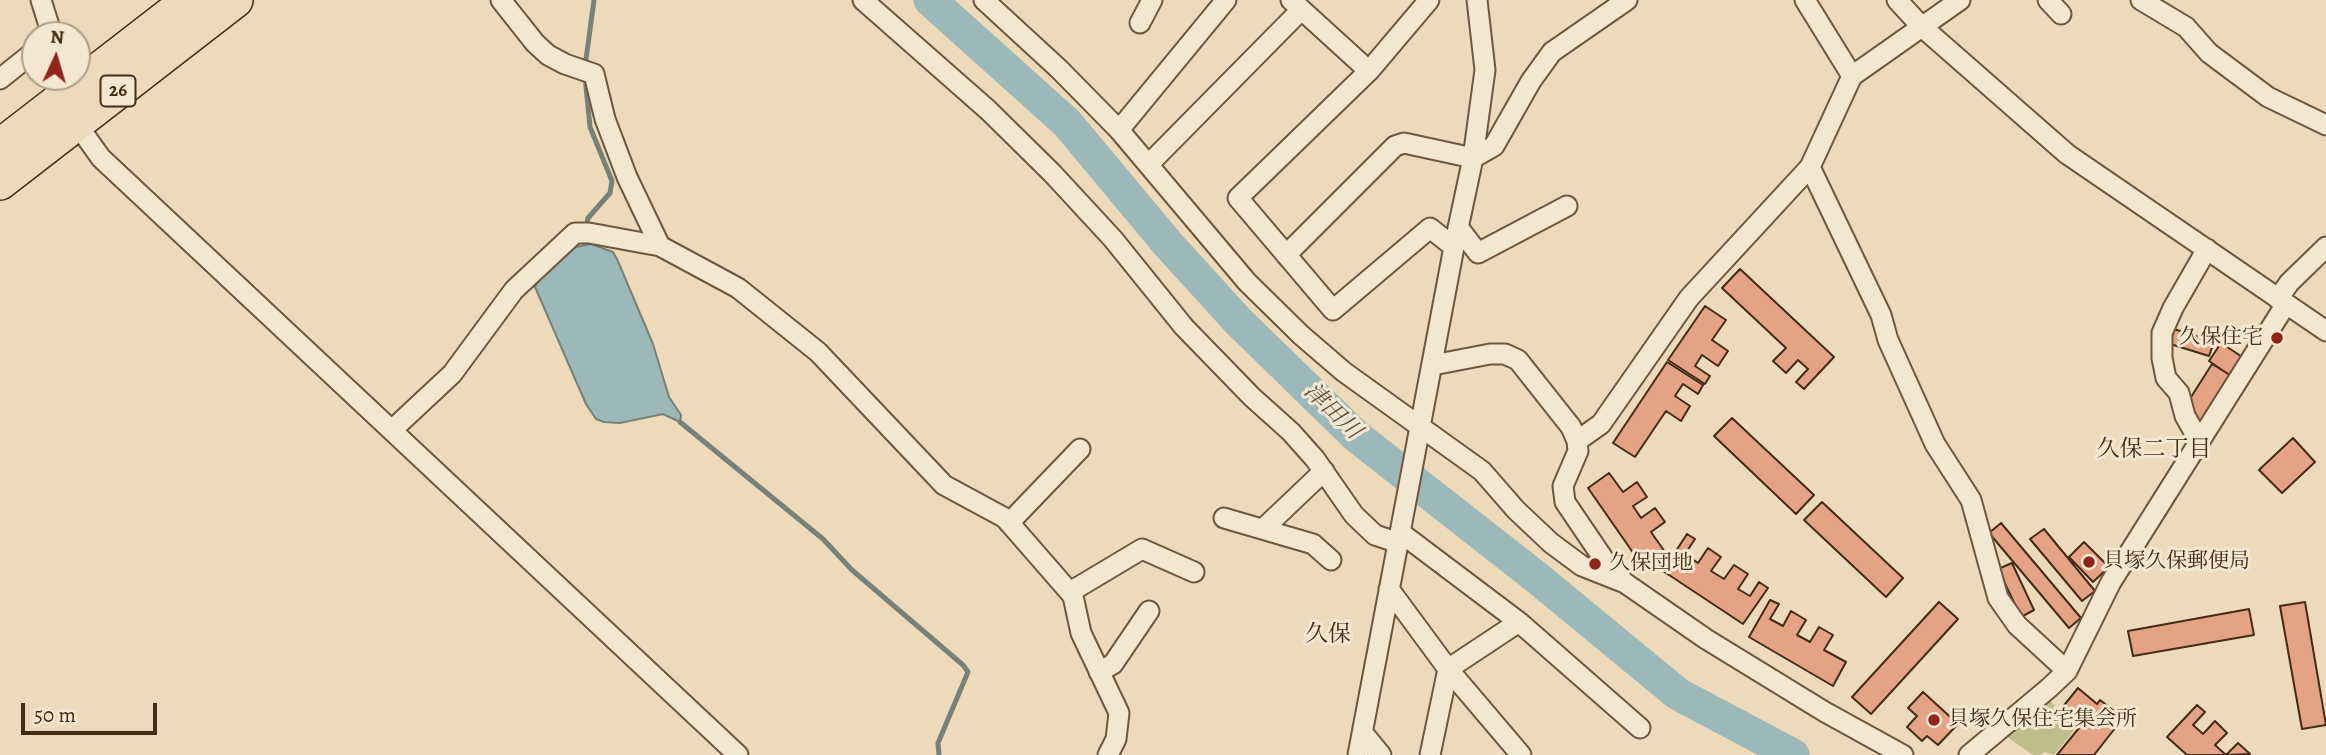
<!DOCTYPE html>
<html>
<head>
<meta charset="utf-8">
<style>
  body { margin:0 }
  #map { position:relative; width:2326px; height:755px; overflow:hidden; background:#eddaba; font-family:Alegreya,serif }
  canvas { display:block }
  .north { position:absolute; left:21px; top:21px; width:70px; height:70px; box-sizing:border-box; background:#f3e7d2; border:2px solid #ad9c86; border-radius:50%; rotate:4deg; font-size:19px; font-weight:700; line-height:28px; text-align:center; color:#442b15 }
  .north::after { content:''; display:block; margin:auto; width:24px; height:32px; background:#8f2418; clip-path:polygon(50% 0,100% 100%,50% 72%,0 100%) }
  .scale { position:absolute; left:21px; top:703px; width:136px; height:32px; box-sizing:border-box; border:4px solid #442b15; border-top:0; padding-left:9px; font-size:21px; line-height:24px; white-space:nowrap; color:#442b15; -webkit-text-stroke:5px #f3e7d2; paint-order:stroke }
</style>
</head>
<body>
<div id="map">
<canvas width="2326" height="755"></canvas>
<div class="north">N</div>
<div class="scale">50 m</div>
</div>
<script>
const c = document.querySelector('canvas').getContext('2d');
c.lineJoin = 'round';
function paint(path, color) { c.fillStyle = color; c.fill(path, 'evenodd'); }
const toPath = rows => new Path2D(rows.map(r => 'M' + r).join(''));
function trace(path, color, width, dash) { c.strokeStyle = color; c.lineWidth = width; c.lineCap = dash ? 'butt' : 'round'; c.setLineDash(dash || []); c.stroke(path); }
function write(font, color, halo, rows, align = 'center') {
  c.font = font + ' Alegreya,"Noto Serif JP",serif'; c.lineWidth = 6; c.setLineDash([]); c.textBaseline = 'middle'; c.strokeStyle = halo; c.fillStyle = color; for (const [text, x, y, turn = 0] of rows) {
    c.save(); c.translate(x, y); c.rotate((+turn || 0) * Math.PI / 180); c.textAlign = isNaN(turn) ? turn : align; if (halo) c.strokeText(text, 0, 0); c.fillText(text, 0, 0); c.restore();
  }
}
const green = toPath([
  [2050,701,2075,722,2076,728,2054,755,2044,752,2041,755,2033,755,2006,736]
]);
const water = toPath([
  [591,244,613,252,617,259,653,344,669,397,681,415,680,422,663,414,620,423,604,422,596,419,586,404,535,287,539,279,571,248,591,244]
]);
const stream = toPath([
  [585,67,594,0],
  [585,76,590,127,612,181,610,193,588,218,586,228],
  [680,422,823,539,852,570,963,665,968,672,938,743,939,755]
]);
const river = toPath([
  [930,0,1067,123,1167,243,1238,321,1356,436,1536,577,1678,694,1793,755]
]);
const building = toPath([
  [1740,269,1834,357,1804,389,1796,382,1808,369,1798,360,1786,373,1773,361,1786,348,1722,288,1740,269],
  [1705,306,1726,320,1712,340,1728,351,1718,366,1702,355,1695,366,1710,376,1705,384,1668,360,1705,306],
  [2171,328,2214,342,2209,356,2167,343,2171,328],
  [2221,343,2244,358,2231,376,2209,361,2221,343],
  [1667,362,1703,385,1698,394,1683,384,1675,396,1690,406,1681,421,1666,411,1635,457,1613,443,1667,362],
  [2212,364,2230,375,2197,428,2186,405,2212,364],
  [1732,418,1814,495,1796,514,1714,436,1732,418],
  [2293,438,2315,462,2282,493,2259,470,2293,438],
  [1609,473,1623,492,1637,482,1647,497,1633,506,1641,518,1655,508,1665,522,1651,532,1665,552,1643,567,1588,488,1609,473],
  [1822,502,1903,578,1886,597,1804,520,1822,502],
  [2001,523,2081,618,2069,628,1989,533,2001,523],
  [2044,529,2095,591,2082,601,2030,539,2044,529],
  [1687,534,1695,539,1685,554,1698,563,1708,548,1721,557,1711,571,1724,579,1734,565,1748,574,1738,589,1750,596,1759,582,1768,588,1743,624,1663,571,1687,534],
  [2084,542,2109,567,2093,582,2069,557,2084,542],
  [2012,563,2034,610,2021,617,1998,569,2012,563],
  [1770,600,1779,604,1770,619,1783,626,1791,611,1806,620,1797,635,1810,642,1819,627,1833,635,1824,650,1846,662,1833,686,1749,637,1770,600],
  [1939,602,1958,619,1871,714,1852,697,1939,602],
  [2305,602,2326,725,2302,729,2280,606,2305,602],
  [2249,609,2254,635,2133,656,2128,631,2249,609],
  [2078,688,2097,704,2100,700,2123,718,2094,755,2057,755,2079,728,2078,722,2061,709,2078,688],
  [1923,692,1958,724,1938,745,1927,736,1922,741,1907,727,1917,716,1908,708,1923,692],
  [2197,705,2205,712,2193,725,2203,734,2215,721,2227,733,2215,745,2226,755,2187,755,2167,737,2197,705],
  [2238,743,2250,754,2226,755,2238,743]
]);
const street = toPath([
  [41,0,52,35],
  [501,0,535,43,548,55,565,64,594,74,605,119,627,177,660,246],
  [863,0,988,110,1052,173,1113,239,1184,327,1252,397,1291,432,1315,459,1354,515,1375,535,1399,543],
  [984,0,1059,69,1119,130,1247,282,1301,335,1344,372,1482,471,1516,510,1551,543,1582,566,1625,583],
  [1291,0,1369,71],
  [1429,0,1369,71,1238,198,1333,310,1430,228,1454,247],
  [1805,0,1852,76,1810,167,1881,315,1888,340,1935,444,1971,500,1998,598,2017,625,2067,671],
  [1897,0,1921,26,2067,154,2326,331],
  [2048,0,2061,14],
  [2141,0,2186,27,2209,53,2268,97,2326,125],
  [1140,23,1152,0],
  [1852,76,1960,0],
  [0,79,35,51],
  [77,115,76,123,101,158,738,755],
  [1119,130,1226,0],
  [1149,164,1301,10],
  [1458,227,1478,253,1567,206],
  [1286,255,1395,146,1404,143,1473,158,1494,146,1531,81,1552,52,1627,0],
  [2278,299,2289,283,2326,247],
  [1433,365,1490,354,1505,354,1518,360,1571,427,1577,441,1578,451,1563,486,1565,502,1607,564,1625,583,1706,639,1825,712,1903,755],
  [392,430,452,374,514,290,575,233,589,233,660,246,738,288,818,352,944,485,1005,518,1073,596,1081,633,1119,713,1116,739,1108,755],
  [2202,438,2193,430,2185,416,2179,393,2166,378,2162,358,2162,333,2173,308,2207,249],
  [1577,441,1601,424,1689,298,1810,167],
  [1224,518,1313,544,1331,560],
  [1009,523,1080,449],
  [1263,529,1324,471],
  [1401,533,1519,622,1640,728],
  [1389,589,1448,669,1521,755],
  [1070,592,1142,549,1194,572],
  [1099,672,1113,664,1149,611],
  [1363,733,1381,755],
  [1358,755,1454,247,1473,158,1485,70,1477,0],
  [1430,755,1448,669,1519,622],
  [1969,755,2049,688,2067,671,2111,582,2286,304]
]);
const highway = toPath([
  [0,147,190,0],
  [0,182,235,0]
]);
const markers = [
  [2277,338,7,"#8f2418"],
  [2089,562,7,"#8f2418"],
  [1595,564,7,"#8f2418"],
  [1934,720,7,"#8f2418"]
];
const shields = [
  [118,91,35]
];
const shieldNames = [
  ["26",118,91]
];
const poiNames = [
  ["久保住宅",2263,338,"right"],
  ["貝塚久保郵便局",2103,562],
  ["久保団地",1609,564],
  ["貝塚久保住宅集会所",1948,720]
];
const waterNames = [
  ["津田川",1332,412,44]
];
const neighbourhoodNames = [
  ["久保二丁目",2154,450],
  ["久保",1328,635]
];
paint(green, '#bfbd8b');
paint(water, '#9cb8b9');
trace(water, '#798077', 2);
trace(stream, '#798077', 5);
trace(river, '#9cb8b9', 33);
paint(building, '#e5a386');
trace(building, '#442b15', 2);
trace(street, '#6e573e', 23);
trace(highway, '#442b15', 38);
trace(street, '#f3e7d2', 19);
trace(highway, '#eddaba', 35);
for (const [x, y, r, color] of markers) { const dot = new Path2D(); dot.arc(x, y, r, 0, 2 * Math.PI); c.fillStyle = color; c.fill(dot); trace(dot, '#f3e7d2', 2.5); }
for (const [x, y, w] of shields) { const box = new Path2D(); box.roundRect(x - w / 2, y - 15.5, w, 31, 5); c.fillStyle = '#f3e7d2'; c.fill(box); trace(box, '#442b15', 2); }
write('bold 19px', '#442b15', null, shieldNames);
write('21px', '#442b15', '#f3e7d2', poiNames, 'left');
write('italic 23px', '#5a4e3e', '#f3e7d2', waterNames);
write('23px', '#442b15', '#f3e7d2', neighbourhoodNames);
</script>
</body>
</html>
